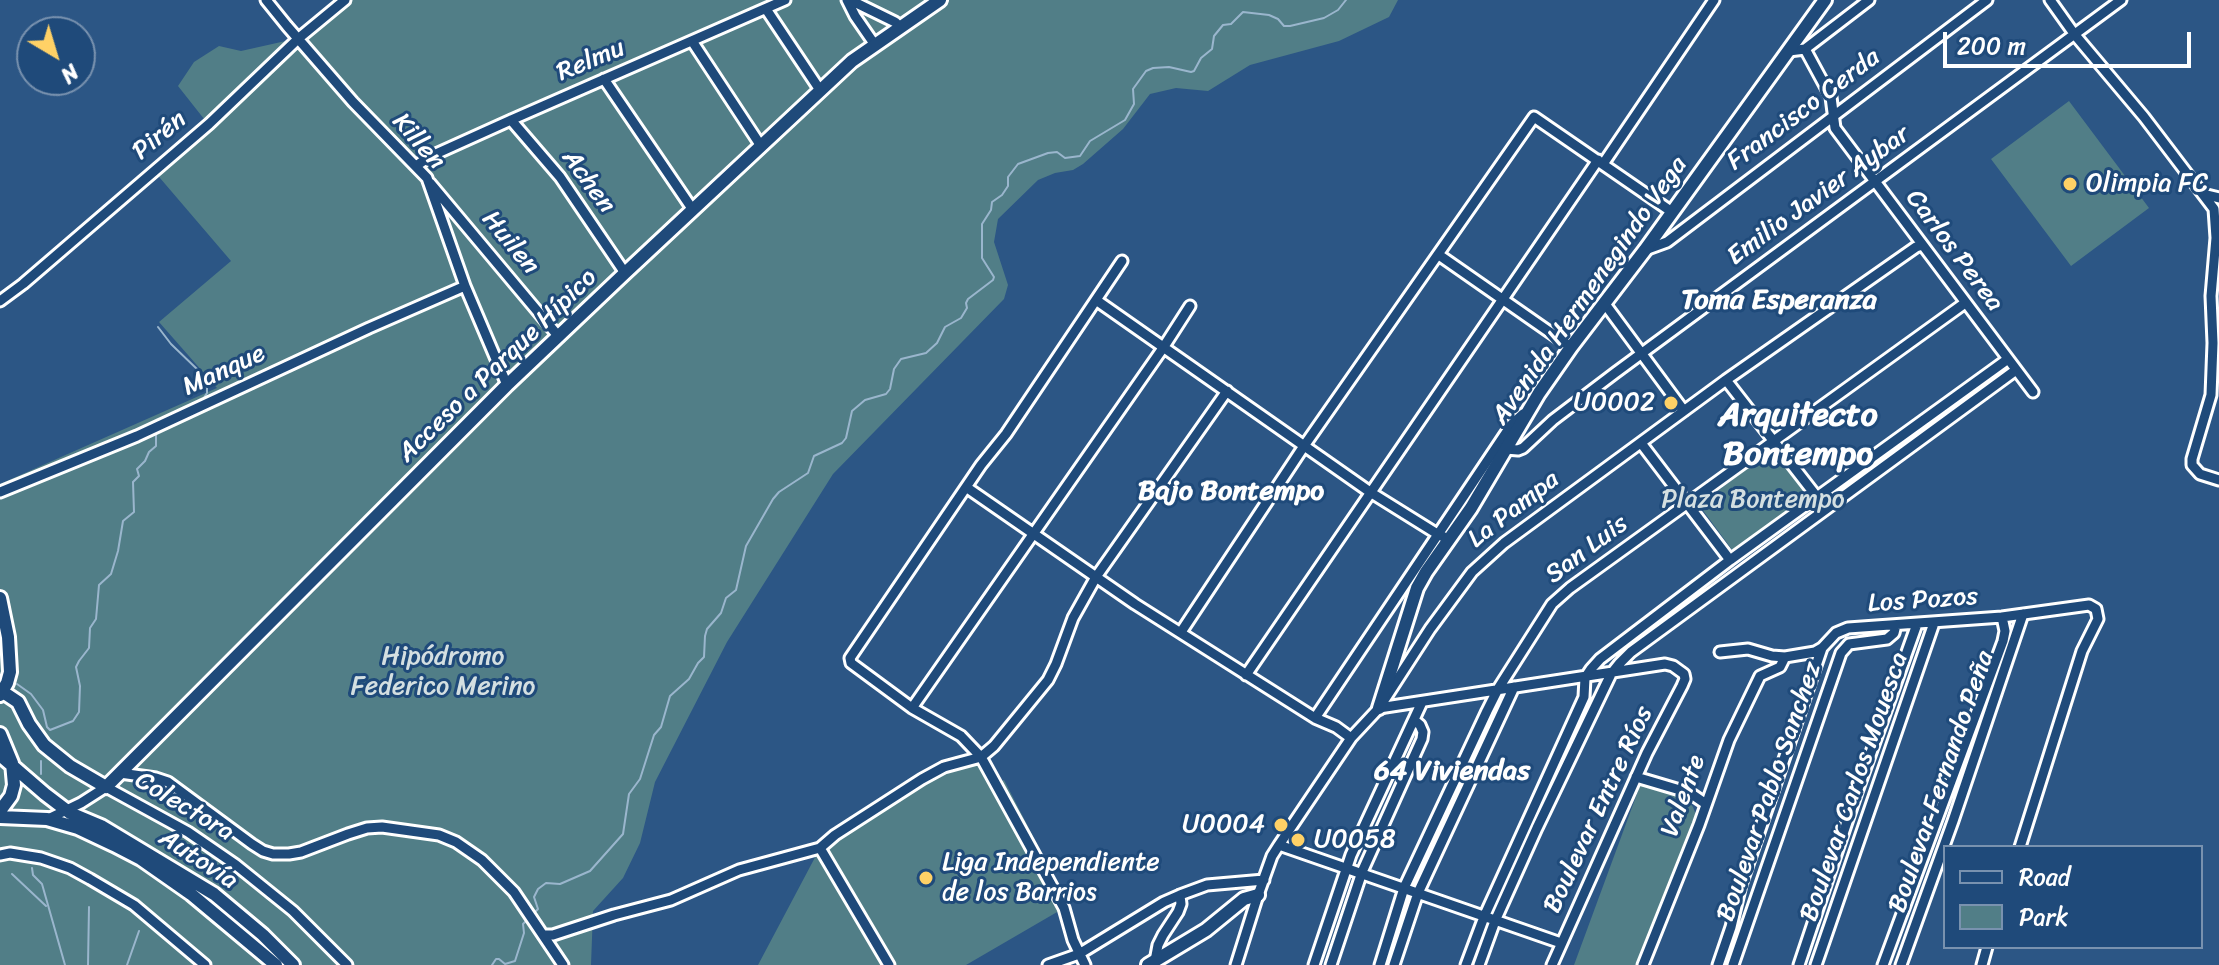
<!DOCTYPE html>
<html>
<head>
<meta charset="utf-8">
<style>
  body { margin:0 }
  #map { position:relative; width:2219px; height:965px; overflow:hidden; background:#2c5685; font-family:Sriracha,sans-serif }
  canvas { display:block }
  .legend { position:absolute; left:1943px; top:845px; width:260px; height:104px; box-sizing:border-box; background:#1f4a7a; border:2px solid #7992af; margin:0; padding:10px 14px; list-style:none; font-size:24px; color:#fff }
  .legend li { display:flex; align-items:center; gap:16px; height:40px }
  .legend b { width:40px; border:2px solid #7992af }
  .north { position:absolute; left:16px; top:16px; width:80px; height:80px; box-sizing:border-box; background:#1f4a7a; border:2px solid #7992af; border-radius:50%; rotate:142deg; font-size:22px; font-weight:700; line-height:32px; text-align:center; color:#fff }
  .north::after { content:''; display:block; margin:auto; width:28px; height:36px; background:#ffd166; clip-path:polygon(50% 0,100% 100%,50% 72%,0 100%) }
  .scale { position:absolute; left:1943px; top:32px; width:248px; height:36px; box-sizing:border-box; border:4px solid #fff; border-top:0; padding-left:10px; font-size:24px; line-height:28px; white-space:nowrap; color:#fff; -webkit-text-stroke:6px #1f4a7a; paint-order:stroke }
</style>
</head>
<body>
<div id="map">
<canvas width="2219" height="965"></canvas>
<ul class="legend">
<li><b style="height:10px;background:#1f4a7a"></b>Road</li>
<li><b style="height:22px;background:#517e87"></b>Park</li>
</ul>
<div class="north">N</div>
<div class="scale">200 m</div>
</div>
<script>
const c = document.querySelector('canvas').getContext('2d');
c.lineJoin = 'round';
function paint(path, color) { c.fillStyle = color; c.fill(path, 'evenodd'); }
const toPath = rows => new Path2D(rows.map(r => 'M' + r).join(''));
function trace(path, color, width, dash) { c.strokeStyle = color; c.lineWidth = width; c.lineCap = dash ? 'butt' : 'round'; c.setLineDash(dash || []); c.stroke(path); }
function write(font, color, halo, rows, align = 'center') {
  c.font = font + ' Sriracha,sans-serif'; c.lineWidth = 6; c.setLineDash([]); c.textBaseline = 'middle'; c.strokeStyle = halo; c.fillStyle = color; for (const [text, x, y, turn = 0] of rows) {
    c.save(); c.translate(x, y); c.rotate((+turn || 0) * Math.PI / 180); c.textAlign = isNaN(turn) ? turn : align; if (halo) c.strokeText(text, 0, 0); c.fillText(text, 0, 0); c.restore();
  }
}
const green = toPath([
  [345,0,1398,0,1389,17,1339,41,1250,65,1208,91,1176,88,1150,94,1123,129,1083,164,1073,170,1055,173,1038,180,998,219,994,242,1008,285,1004,299,833,474,727,642,655,782,640,843,623,878,593,911,591,965,0,965,0,484,217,388,159,322,231,261,154,171,208,124,178,86,194,62,219,46,241,51,299,38],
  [2069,101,2149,208,2071,266,1991,159],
  [1772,450,1807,496,1733,551,1699,505],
  [981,757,996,784,1004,780,1067,902,1062,904,1064,908,966,965,758,965,820,848,922,779],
  [1641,783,1687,800,1693,807,1696,815,1638,965,1574,965]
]);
const stream = toPath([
  [158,327,171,344,199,371,207,388,207,393,202,401],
  [166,418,179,412],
  [17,684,31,694,43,710,47,727,50,730,73,721,79,712,80,686,76,667,79,661,89,648,90,628,96,619,99,585,111,574,118,551,123,521,134,512,133,482,139,476,137,469,145,461,149,452,156,446,156,433],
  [41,774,41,761],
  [32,868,33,875,42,884,65,965],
  [12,874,46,906],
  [536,911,538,909,534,897,538,889,546,883,560,884,590,871,623,834,629,794,640,779,654,735,661,727,670,696,689,679,698,663,704,657,705,636,707,629,721,613,726,598,736,590,746,546,773,499,779,492,808,473,814,456,842,443,846,438,852,411,865,400,886,394,890,389,894,369,901,359,926,353,937,343,945,327,961,318,967,308,966,303,968,299,993,280,994,277,982,258,982,224,991,210,992,202,1002,195,1008,186,1008,177,1018,164,1048,153,1057,152,1065,158,1080,156,1090,141,1125,120,1134,104,1133,89,1146,71,1153,68,1169,67,1191,72,1194,71,1201,58,1212,49,1214,36,1223,25,1231,24,1243,12,1269,15,1278,19,1284,26,1290,26,1324,18,1338,10,1346,0],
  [88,965,89,907],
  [127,965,139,931],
  [492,965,496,959,499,959,505,964,515,961,524,933,523,924,526,921]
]);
const minor = toPath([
  [266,0,287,26,353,102,427,178,465,286,507,385],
  [847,0,855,16,875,45],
  [850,0,895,22,901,28],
  [2050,0,2075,35,2144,117,2214,209,2216,238,2211,296,2213,343,2211,395,2192,459,2192,465,2200,474,2219,480],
  [766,9,820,90],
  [692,41,761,146],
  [1805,49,1831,97,1835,128,2033,392],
  [1789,51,1805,49,1869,0],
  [604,79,693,210],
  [511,120,560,177,625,273],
  [1603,164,1714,0],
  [416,166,429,157,511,120,785,0],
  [430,183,559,337],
  [2203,194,2219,198],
  [1645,250,1667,242,1987,0],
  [1439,255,1571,347],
  [1096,300,1370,492,1439,535,1449,539],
  [0,301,23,284,209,124,299,38,345,0],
  [1605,304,1684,411],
  [1726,380,1817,497],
  [1641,443,1730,560],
  [1506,449,1518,450,1523,448,1553,420,1615,373,2121,0],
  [966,487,1135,604,1315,718,1336,727,1351,738],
  [0,492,137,436,369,328,465,286],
  [1181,632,1304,446,1534,117,1672,212],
  [1720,652,1748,649,1772,656,1785,657,1815,652,1822,648,1836,633,1848,628,2002,617,2089,605,2096,609,2098,619,2082,651,2020,847],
  [1246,675,1598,160],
  [912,708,1163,348,1190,306],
  [1379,708,1665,664,1673,666,1684,674,1685,679,1682,686,1647,753,1552,965],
  [1315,718,1512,424,1523,414],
  [120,773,156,778,168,782,252,844,263,851,273,854,289,854,301,852,348,834,367,828,382,827,439,835,456,842,482,860,514,892,563,965],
  [1636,777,1690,793,1706,804],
  [48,819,81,803,106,787,188,832,236,865,293,911,347,965],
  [1279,845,1561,943],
  [820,848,889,965],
  [0,855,10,853,41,858,70,868,90,879,134,905,205,965],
  [544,935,553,935,614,915,671,900,739,870,820,848,835,835,922,779,944,767,981,757,994,746,1048,680,1056,664,1073,618,1096,577,1227,391],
  [1155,961,1158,945,1163,935,1178,912,1181,904,1180,895],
  [1048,965,1079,954,1164,902,1180,895,1207,885,1264,880],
  [1085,965,1073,940,1064,908,981,757,961,736,912,708,851,663,850,658,981,465,1006,434,1122,261],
  [1236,965,1258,895,1272,856,1279,845,1351,738,1379,708,1430,629,1472,572,1504,543,1726,380,1916,247,1922,245],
  [1314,965,1351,855,1422,702],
  [1331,965,1362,872,1422,739,1423,732,1420,725,1414,720],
  [1380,965,1404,888,1487,711,1498,689,1552,604,1570,588,1965,303],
  [1394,965,1418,893,1514,687],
  [1466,965,1484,917,1584,697,1585,678,1591,669,1600,659,1730,560,2008,359],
  [1479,965,1495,921,1537,828,1611,674,1619,664,1631,652,2016,370],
  [1643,965,1699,825,1729,740,1760,676,1780,667,1785,657],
  [1718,965,1731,927,1741,885,1822,648],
  [1733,965,1841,653,1849,644,1887,639,1894,633,1896,625],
  [1799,965,1858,789,1917,624],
  [1816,965,1934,623],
  [1883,965,2003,641,2005,631,2002,617],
  [1901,965,1953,821,2023,614],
  [1982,965,1987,947]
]);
const tertiary = toPath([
  [0,598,8,637,10,672,7,683,0,695],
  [3,692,18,702,29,724,44,745,70,766,106,787,507,385,625,273,852,61,940,0],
  [1379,708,1417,588,1426,572,1471,508,1539,393,1571,347,1645,250,1825,0],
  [0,734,12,763,14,785,11,796,0,811],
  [0,755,45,794,70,813,101,826,214,894,263,935,293,965],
  [0,817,47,819,78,828,114,845,141,859,191,894,276,965],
  [1148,965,1206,930,1244,899,1258,895]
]);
const markers = [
  [2070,184,8,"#ffd166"],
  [1671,403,8,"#ffd166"],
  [1281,825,8,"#ffd166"],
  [1298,840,8,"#ffd166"],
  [926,878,8,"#ffd166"]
];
const streetNames = [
  ["Relmu",591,61,-23],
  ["Francisco Cerda",1804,110,-37],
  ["Pirén",160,136,-40],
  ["Killen",418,142,49],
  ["Achen",588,182,54],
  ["Emilio Javier Aybar",1819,196,-36],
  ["Huilen",510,243,50],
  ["Carlos Perea",1954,251,53],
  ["Avenida Hermenegindo Vega",1590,291,-55],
  ["Acceso a Parque Hípico",498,366,-44],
  ["Manque",224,371,-25],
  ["La Pampa",1514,510,-38],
  ["San Luis",1587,550,-37],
  ["Los Pozos",1923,601,-4],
  ["Boulevar Fernando Peña",1942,782,-71],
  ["Boulevar Carlos Mouesca",1855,787,-71],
  ["Boulevar Pablo Sanchez",1770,792,-71],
  ["Valente",1684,796,-70],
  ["Colectora",184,807,31],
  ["Boulevar Entre Ríos",1599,810,-65],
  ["Autovía",198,860,33]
];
const poiNames = [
  ["Olimpia FC",2086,184],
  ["U0002",1655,403,"right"],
  ["U0004",1265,825,"right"],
  ["U0058",1314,840],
  ["Liga Independiente",942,863],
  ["de los Barrios",942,893]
];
const parkNames = [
  ["Plaza Bontempo",1753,500],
  ["Hipódromo",443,657],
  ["Federico Merino",443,687]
];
const neighbourhoodNames = [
  ["Toma Esperanza",1779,301],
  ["Bajo Bontempo",1231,492],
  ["64 Viviendas",1452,772]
];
const districtNames = [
  ["Arquitecto",1798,416],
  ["Bontempo",1798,455]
];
paint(green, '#517e87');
trace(stream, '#9ab6cd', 2);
trace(minor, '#fff', 15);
trace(tertiary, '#fff', 18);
trace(minor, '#1f4a7a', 9);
trace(tertiary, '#1f4a7a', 12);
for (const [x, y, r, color] of markers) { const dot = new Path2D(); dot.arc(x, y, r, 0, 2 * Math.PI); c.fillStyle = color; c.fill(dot); trace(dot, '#1f4a7a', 3); }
write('26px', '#fff', '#1f4a7a', streetNames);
write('26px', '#fff', '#1f4a7a', poiNames, 'left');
write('26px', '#d4dfe1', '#1f4a7a', parkNames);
write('bold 28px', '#fff', '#1f4a7a', neighbourhoodNames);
write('bold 34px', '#fff', '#1f4a7a', districtNames);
</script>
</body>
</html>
